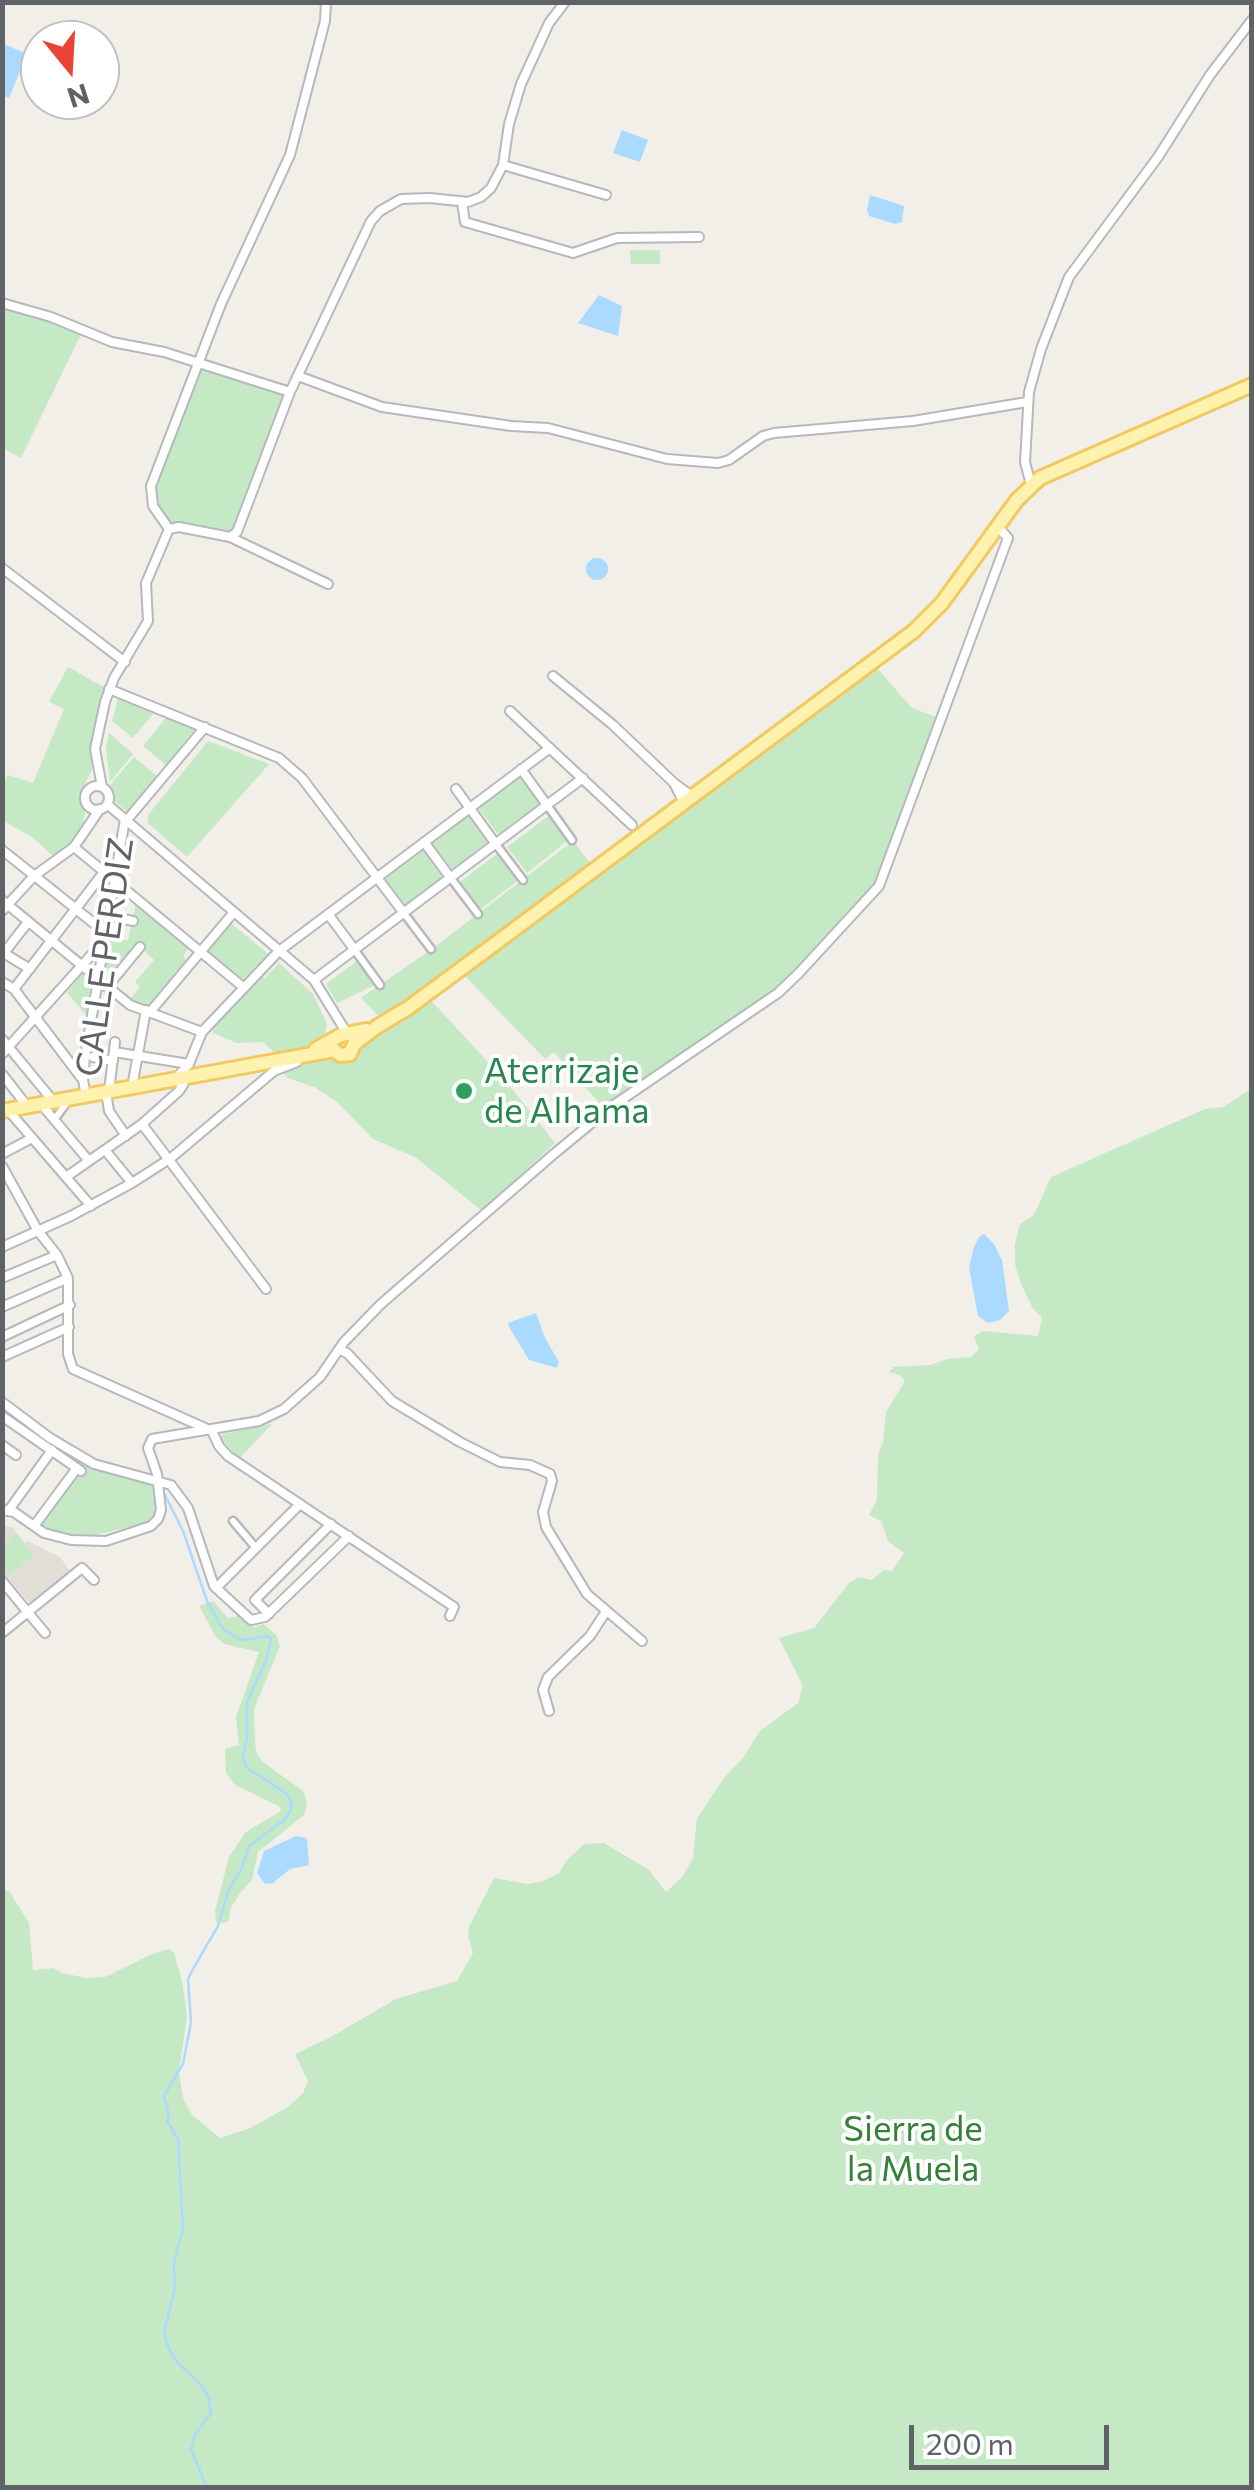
<!DOCTYPE html>
<html>
<head>
<meta charset="utf-8">
<style>
  body { margin:0 }
  #map { position:relative; width:1254px; height:2490px; overflow:hidden; background:#f1efe8; font-family:Commissioner,sans-serif }
  canvas { display:block }
  .frame { position:absolute; inset:0; border:5px solid #5f6368; pointer-events:none }
  .north { position:absolute; left:20px; top:20px; width:100px; height:100px; box-sizing:border-box; background:#fff; border:2px solid #bfc1c3; border-radius:50%; rotate:162deg; font-size:28px; font-weight:700; line-height:40px; text-align:center; color:#5f6368 }
  .north::after { content:''; display:block; margin:auto; width:35px; height:45px; background:#ea4335; clip-path:polygon(50% 0,100% 100%,50% 72%,0 100%) }
  .scale { position:absolute; left:909px; top:2425px; width:200px; height:45px; box-sizing:border-box; border:5px solid #5f6368; border-top:0; padding-left:12px; font-size:30px; line-height:35px; white-space:nowrap; color:#5f6368; -webkit-text-stroke:8px #fff; paint-order:stroke }
</style>
</head>
<body>
<div id="map">
<canvas width="1254" height="2490"></canvas>
<div class="frame"></div>
<div class="north">N</div>
<div class="scale">200 m</div>
</div>
<script>
const c = document.querySelector('canvas').getContext('2d');
c.lineJoin = 'round';
function paint(path, color) { c.fillStyle = color; c.fill(path, 'evenodd'); }
const toPath = rows => new Path2D(rows.map(r => 'M' + r).join(''));
function trace(path, color, width, dash) { c.strokeStyle = color; c.lineWidth = width; c.lineCap = dash ? 'butt' : 'round'; c.setLineDash(dash || []); c.stroke(path); }
function write(font, color, halo, rows, align = 'center') {
  c.font = font + ' Commissioner,sans-serif'; c.lineWidth = 8; c.setLineDash([]); c.textBaseline = 'middle'; c.strokeStyle = halo; c.fillStyle = color; for (const [text, x, y, turn = 0] of rows) {
    c.save(); c.translate(x, y); c.rotate((+turn || 0) * Math.PI / 180); c.textAlign = isNaN(turn) ? turn : align; if (halo) c.strokeText(text, 0, 0); c.fillText(text, 0, 0); c.restore();
  }
}
const education = toPath([
  [2,1526,12,1527,25,1543,28,1541,60,1557,70,1571,30,1603,3,1573]
]);
const green = toPath([
  [630,250,660,250,660,264,631,264],
  [2,306,82,332,21,458,3,448],
  [202,366,287,395,234,531,227,534,171,523,155,505,153,489],
  [68,667,105,688,91,739,92,770,80,793,85,813,82,829,71,846,53,856,32,837,3,821,2,786,8,775,33,783,64,709,49,702],
  [876,667,912,708,939,718,876,886,774,992,603,1107,554,1052,545,1059,462,973,657,828,694,806,720,782],
  [118,698,154,713,133,738,112,721],
  [166,718,195,729,166,765,143,746],
  [109,733,133,754,110,782,106,749],
  [208,741,269,764,187,857,148,823,148,815],
  [134,757,157,776,127,812,114,800,110,785],
  [520,777,540,803,498,834,478,808],
  [550,815,568,840,527,873,507,847],
  [468,816,487,842,452,869,432,844],
  [573,841,591,864,431,986,380,1017,361,998,432,949],
  [424,850,443,876,405,905,385,879],
  [497,854,517,881,481,909,460,882],
  [136,903,188,949,183,956,186,960,151,1002,145,1006,130,999,140,987,135,982,154,960,138,944,104,978,110,939,128,940],
  [231,923,268,954,243,979,208,951],
  [357,961,375,985,337,1003,326,984],
  [279,963,313,994,327,1024,324,1037,315,1045,278,1056,263,1042,236,1043,214,1033,211,1026,260,975,265,978],
  [82,973,91,982,86,1015,67,992],
  [429,998,509,1085,555,1143,482,1211,415,1157,373,1139,336,1101,314,1087,288,1078,281,1071,329,1057,344,1061,356,1054,364,1041],
  [1251,1089,1251,2487,3,2487,3,1890,9,1891,29,1923,33,1970,53,1968,62,1973,86,1978,105,1977,150,1955,169,1949,174,1953,182,1981,187,2015,179,2073,183,2098,192,2115,220,2138,248,2129,288,2107,303,2093,308,2081,295,2054,331,2037,396,1999,457,1981,473,1953,468,1936,469,1927,494,1878,528,1884,543,1881,559,1873,567,1860,584,1844,604,1843,649,1870,666,1892,683,1876,693,1858,697,1819,723,1779,743,1758,760,1731,798,1703,803,1686,779,1638,814,1628,849,1583,858,1577,872,1580,884,1570,892,1571,904,1553,888,1541,881,1521,869,1515,877,1500,878,1454,883,1442,886,1412,905,1381,900,1375,889,1372,894,1367,931,1365,947,1359,971,1357,979,1349,974,1336,983,1331,1038,1336,1042,1318,1032,1307,1020,1281,1015,1264,1015,1245,1020,1224,1034,1215,1051,1177,1205,1109,1223,1107],
  [272,1424,239,1459,220,1437,223,1434],
  [83,1463,154,1485,157,1514,145,1523,92,1536,60,1534,38,1524],
  [16,1534,34,1555,8,1576,3,1569,3,1545],
  [213,1601,228,1618,239,1616,253,1627,264,1624,277,1636,280,1646,254,1709,255,1743,257,1755,263,1762,303,1791,307,1802,305,1814,258,1852,252,1880,240,1893,231,1907,229,1920,224,1923,216,1922,215,1911,229,1857,246,1832,281,1811,279,1806,235,1785,226,1773,225,1749,239,1745,236,1717,259,1652,224,1644,216,1637,199,1606]
]);
const water = toPath([
  [4,44,27,54,9,98,3,96],
  [622,130,648,140,640,162,613,153],
  [870,195,904,206,902,222,895,224,869,216,867,210],
  [599,295,622,306,618,336,578,323],
  '586 569a11 11 0 1 1 22 0a11 11 0 1 1-22 0Z',
  [984,1234,994,1244,1002,1260,1009,1311,1000,1320,988,1323,978,1316,969,1267,974,1247,979,1237],
  [536,1313,545,1338,559,1362,557,1368,529,1360,509,1327,508,1323],
  [296,1836,307,1838,309,1865,290,1869,273,1883,265,1884,257,1873,264,1851]
]);
const stream = toPath([
  [162,1489,183,1531,207,1601,223,1629,241,1640,269,1636,271,1640,267,1658,247,1702,247,1738,243,1756,247,1768,286,1793,292,1802,291,1810,284,1820,249,1846,242,1868,229,1889,218,1926,193,1969,188,1979,191,2022,183,2064,164,2096,169,2115,167,2121,178,2139,183,2229,174,2262,175,2287,164,2333,168,2347,177,2362,202,2386,209,2399,211,2413,195,2435,191,2449,207,2488]
]);
const pedestrian = toPath([
  [547,805,572,840],
  [495,843,523,880],
  [450,877,478,914],
  [403,912,431,949],
  [354,949,380,985],
  [54,1120,68,1101],
  [233,1521,256,1548]
]);
const minor = toPath([
  [503,165,606,195],
  [462,202,465,222,573,253,617,238,699,237],
  [2,303,51,317,112,342,164,352,290,392],
  [298,376,382,407,511,426,548,428,667,459,718,463,729,460,763,436,774,433,913,421,1027,402],
  [1031,485,1025,462,1029,392,1041,349,1069,277,1158,157,1210,75,1252,20],
  [169,529,179,527,230,537,237,532,290,392,371,221,380,211,401,199,430,198,468,202,481,197,491,188,503,165,509,124,521,84,549,23,565,2],
  [230,537,328,584],
  [2,568,125,662],
  [553,676,613,725,674,783],
  [109,689,279,758,302,778,403,912],
  [510,711,632,825],
  [521,769,547,805],
  '85 798a12 12 0 1 1 24 0a12 12 0 1 1-24 0Z',
  [102,787,95,749,105,702,114,678,148,621,146,583,169,529,153,506,151,486,221,304,290,155,325,21,326,2],
  [456,789,495,843],
  [684,803,674,783,693,797],
  [107,804,314,980,348,1035],
  [127,820,205,727],
  [424,842,450,877],
  [74,847,243,987],
  [2,850,106,933],
  [2,900,130,1005,202,1032],
  [2,911,34,876,74,847,100,809],
  [328,914,354,949],
  [108,916,133,921],
  [2,952,30,969],
  [4,953,28,922],
  [314,980,583,778],
  [2,982,14,989,83,1080],
  [107,987,140,947],
  [14,989,104,872],
  [150,1012,234,912],
  [2,1039,54,1102],
  [114,1052,189,1064],
  [2,1054,103,942],
  [93,1057,113,1061],
  [2,1074,27,1106],
  [132,1087,146,1010],
  [109,1091,115,1042],
  [106,1092,109,1111,126,1136],
  [86,1096,83,1080,85,1057,125,819],
  [41,1104,89,1161],
  [8,1110,91,1206],
  [142,1124,266,1289],
  [105,1150,132,1183],
  [2,1154,32,1138],
  [2,1166,38,1231,57,1255,68,1278,68,1354,73,1369,205,1428],
  [66,1177,142,1124,179,1091,183,1085,175,1079,189,1064,202,1032,279,951,550,748],
  [2,1247,71,1216,132,1183,171,1158,274,1071,297,1062],
  [2,1278,57,1255],
  [2,1307,68,1278],
  [2,1337,70,1305],
  [340,1350,347,1353,392,1401,460,1442,500,1462,530,1465,550,1474,552,1481,543,1512,546,1527,587,1594,642,1641],
  [2,1357,69,1327],
  [2,1402,50,1438,94,1464,171,1485,188,1508,214,1586,251,1620,265,1617,349,1536],
  [2,1416,81,1471],
  [211,1429,219,1446,228,1456,454,1607,450,1616],
  [2,1445,16,1455],
  [2,1510,14,1512,44,1533,71,1540,106,1541,151,1526,158,1519,161,1510,157,1474,148,1448,152,1439,259,1421,284,1409,320,1377,344,1342,381,1304,555,1153,611,1107,778,993,798,974,879,886,1008,538,999,528],
  [9,1510,52,1450],
  [34,1526,77,1468],
  [2,1581,45,1633],
  [216,1588,300,1504],
  [269,1614,255,1600,331,1524],
  [2,1633,82,1568,94,1580],
  [549,1711,543,1690,548,1677,590,1636,605,1613]
]);
const primary = toPath([
  [316,1049,341,1035,366,1030],
  [334,1050,340,1055,350,1054,354,1044,378,1026,408,1008,488,949,914,631,942,603,1017,500,1040,478,1252,385],
  [2,1111,334,1050]
]);
const markers = [
  [464,1091,10,"#2e9e5b"]
];
const streetNames = [
  ["CALLE PERDIZ",105,957,-82]
];
const leisureNames = [
  ["Aterrizaje",484,1071],
  ["de Alhama",484,1111]
];
const parkNames = [
  ["Sierra de",913,2129],
  ["la Muela",913,2169]
];
paint(education, '#e1ded6');
paint(green, '#c5e8c5');
paint(water, '#aadaff');
trace(stream, '#aadaff', 2.5);
trace(pedestrian, '#b5b8bc', 11);
trace(minor, '#b5b8bc', 12);
trace(primary, '#f2c960', 18);
trace(pedestrian, '#fff', 6);
trace(minor, '#fff', 8);
trace(primary, '#fff2af', 12);
for (const [x, y, r, color] of markers) { const dot = new Path2D(); dot.arc(x, y, r, 0, 2 * Math.PI); c.fillStyle = color; c.fill(dot); trace(dot, '#fff', 4); }
write('35px', '#5f6368', '#fff', streetNames);
write('35px', '#27864d', '#fff', leisureNames, 'left');
write('35px', '#348238', '#fff', parkNames);
</script>
</body>
</html>
